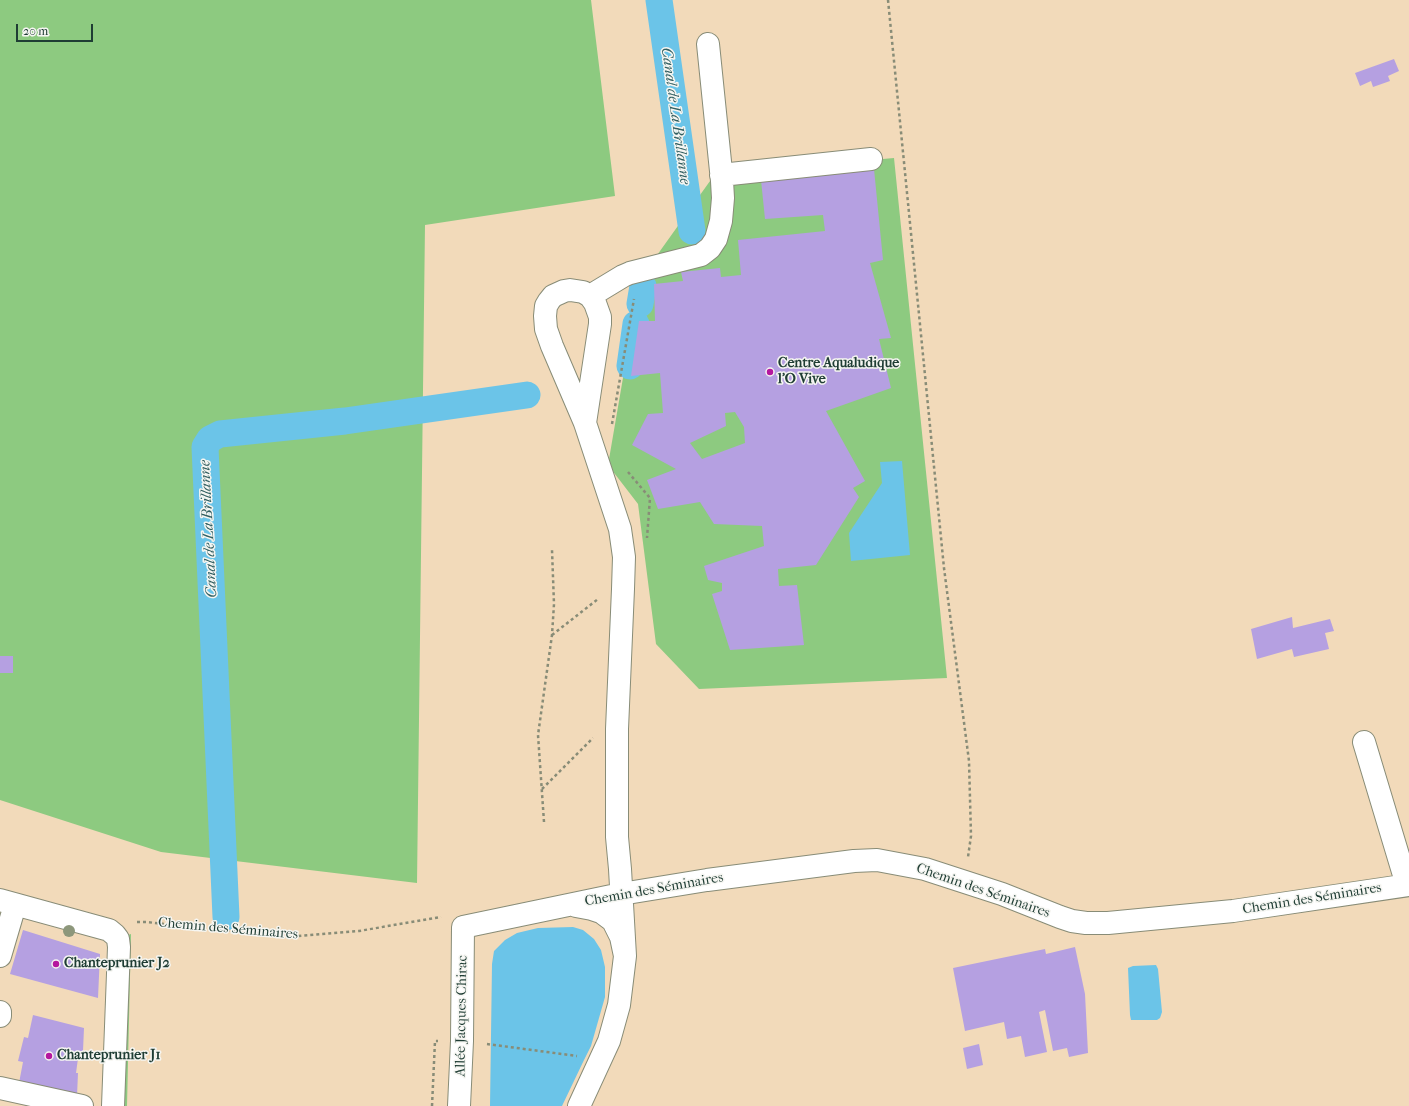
<!DOCTYPE html>
<html>
<head>
<meta charset="utf-8">
<style>
  body { margin:0 }
  #map { position:relative; width:1409px; height:1106px; overflow:hidden; background:#f2daba; font-family:"IM FELL French Canon",serif }
  canvas { display:block }
  .scale { position:absolute; left:16px; top:24px; width:77px; height:18px; box-sizing:border-box; border:2px solid #1f3d34; border-top:0; padding-left:5px; font-size:12px; line-height:14px; white-space:nowrap; color:#1f3d34; -webkit-text-stroke:3px #f6f6f2; paint-order:stroke }
</style>
</head>
<body>
<div id="map">
<canvas width="1409" height="1106"></canvas>
<div class="scale">20 m</div>
</div>
<script>
const c = document.querySelector('canvas').getContext('2d');
c.lineJoin = 'round';
function paint(path, color) { c.fillStyle = color; c.fill(path, 'evenodd'); }
const toPath = rows => new Path2D(rows.map(r => 'M' + r).join(''));
function trace(path, color, width, dash) { c.strokeStyle = color; c.lineWidth = width; c.lineCap = dash ? 'butt' : 'round'; c.setLineDash(dash || []); c.stroke(path); }
function write(font, color, halo, rows, align = 'center') {
  c.font = font + ' "IM FELL French Canon",serif'; c.lineWidth = 3; c.setLineDash([]); c.textBaseline = 'middle'; c.strokeStyle = halo; c.fillStyle = color; for (const [text, x, y, turn = 0] of rows) {
    c.save(); c.translate(x, y); c.rotate((+turn || 0) * Math.PI / 180); c.textAlign = isNaN(turn) ? turn : align; if (halo) c.strokeText(text, 0, 0); c.fillText(text, 0, 0); c.restore();
  }
}
const green = toPath([
  [0,0,591,0,615,196,425,225,417,883,161,852,0,800],
  [894,158,947,678,699,689,656,644,638,504,608,465,640,279,715,174],
  [131,934,127,1106,119,1106,125,936]
]);
const water = toPath([
  [902,461,910,555,851,561,849,533,882,483,880,462],
  [573,927,583,930,594,939,601,950,605,967,605,997,591,1046,584,1060,562,1106,490,1106,492,964,494,951,505,940,517,933,538,928],
  [1156,965,1158,969,1162,1012,1160,1018,1157,1020,1131,1020,1130,1015,1128,968,1133,966]
]);
const canal = toPath([
  [659,0,692,231],
  [640,304,643,286],
  [630,366,636,324],
  [226,917,205,447,210,439,220,434,345,421,527,395]
]);
const building = toPath([
  [1394,59,1399,71,1388,76,1390,81,1373,87,1371,81,1360,86,1355,73],
  [874,169,883,260,870,263,891,338,879,339,891,388,826,411,865,481,853,488,859,497,816,565,778,569,779,586,797,585,804,645,730,650,712,594,722,591,722,583,708,580,704,566,764,546,762,526,714,524,700,502,658,509,647,480,676,469,632,445,648,414,663,413,660,373,631,376,639,321,655,321,654,284,683,281,681,272,720,268,721,277,741,275,738,240,825,231,823,215,765,219,761,180],
  [735,412,744,427,745,443,702,459,690,443,726,426,725,413],
  [1292,617,1293,628,1330,619,1334,631,1325,633,1329,649,1294,657,1292,649,1257,659,1251,629],
  [0,656,13,656,13,673,0,673],
  [23,930,100,954,98,998,10,974],
  [1075,947,1085,994,1088,1053,1069,1057,1067,1048,1053,1051,1045,1010,1039,1012,1047,1052,1025,1057,1021,1036,1007,1039,1004,1022,965,1031,953,968,1045,949,1046,954],
  [33,1015,84,1028,83,1051,79,1051,76,1073,78,1073,77,1096,19,1083,23,1062,18,1061,24,1037,28,1038],
  [979,1044,983,1065,967,1069,963,1048]
]);
const path = toPath([
  [888,0,944,568,969,761,971,836,968,857],
  [612,424,634,299],
  [628,472,650,498,647,538],
  [552,635,598,599],
  [542,789,593,738],
  [544,822,538,735,552,635,554,604,552,550],
  [137,922,146,922,250,933,298,936,359,931,441,917],
  [487,1044,577,1056],
  [432,1106,435,1041,438,1041]
]);
const minor = toPath([
  [721,175,871,159],
  [590,296,623,276,630,273,701,255,710,248,716,239,721,221,723,198,722,181,708,44],
  [585,423,600,324,600,317,595,303,590,296,583,292,570,290,564,291,553,296,549,301,546,306,545,316,546,329,552,346,585,423,620,529,624,557,623,589,617,729,617,837,620,869,625,956],
  [1364,742,1407,885],
  [0,900,109,930,115,935,118,939,119,947,113,1106],
  [576,906,592,909,601,912,613,921,621,937,625,956,619,1005,609,1041,579,1106],
  [0,956,15,905],
  [0,1012,0,1016],
  [0,1088,82,1106],
  [459,1106,462,1041,463,927,621,894,707,880,854,861,877,860,925,869,1002,894,1060,917,1072,921,1086,923,1108,923,1233,911,1409,885]
]);
const trees = [
  [69,931]
];
const markers = [
  [770,372,4,"#b5179e"],
  [56,964,4,"#b5179e"],
  [49,1056,4,"#b5179e"]
];
const poiNames = [
  ["Centre Aqualudique",778,364],
  ["l'O Vive",778,380],
  ["Chanteprunier J2",64,964],
  ["Chanteprunier J1",57,1056]
];
const streetNames = [
  ["Chemin des Séminaires",654,890,-10],
  ["Chemin des Séminaires",983,891,19],
  ["Chemin des Séminaires",1312,899,-9],
  ["Chemin des Séminaires",228,929,5],
  ["Allée Jacques Chirac",462,1016,-89]
];
const waterNames = [
  ["Canal de La Brillanne",675,116,82],
  ["Canal de La Brillanne",209,529,-93]
];
paint(green, '#8dca80');
paint(water, '#6bc4e8');
trace(canal, '#6bc4e8', 27);
paint(building, '#b5a0e1');
trace(minor, '#888c77', 24);
trace(path, '#888c77', 2.5, [3, 3]);
trace(minor, '#fff', 22);
c.fillStyle = '#8d977b';
for (const [x, y] of trees) { c.beginPath(); c.arc(x, y, 6, 0, 2 * Math.PI); c.fill(); }
for (const [x, y, r, color] of markers) { const dot = new Path2D(); dot.arc(x, y, r, 0, 2 * Math.PI); c.fillStyle = color; c.fill(dot); trace(dot, '#f6f6f2', 1.5); }
write('bold 14px', '#1f3d34', '#f6f6f2', poiNames, 'left');
write('14px', '#1f3d34', '#f6f6f2', streetNames);
write('italic 15px', '#325f61', '#f6f6f2', waterNames);
</script>
</body>
</html>
